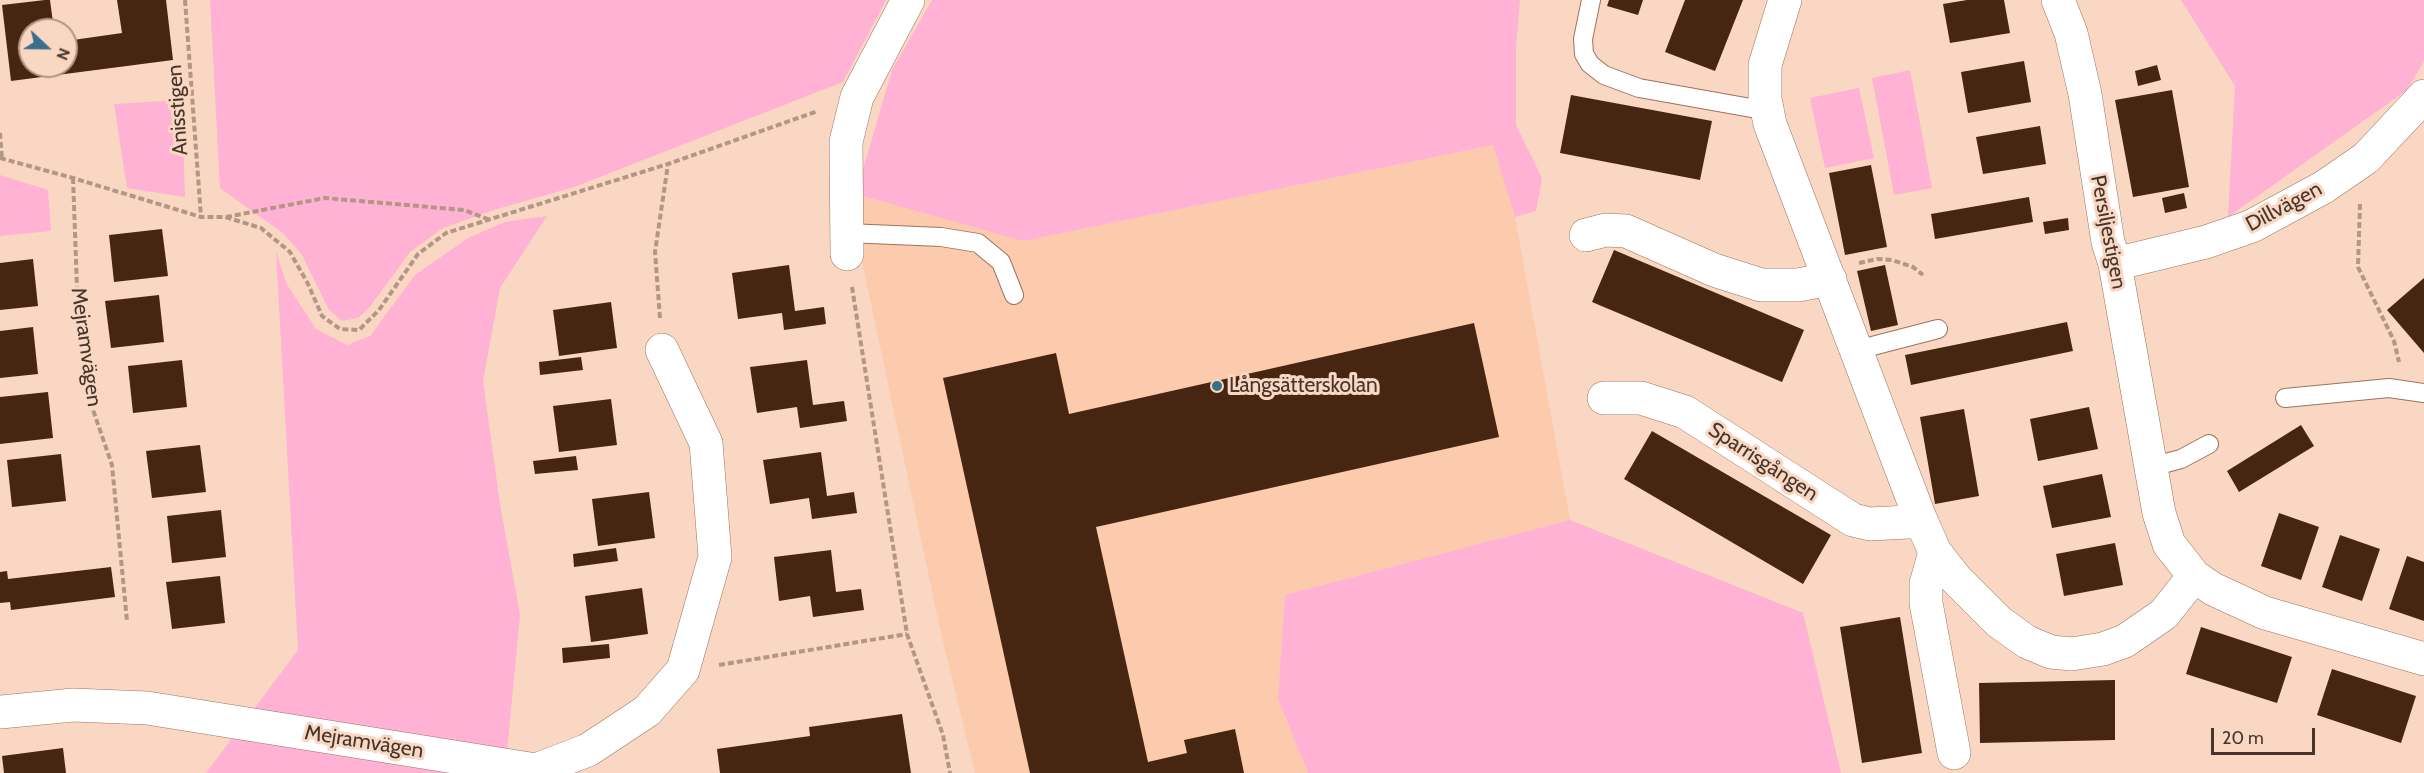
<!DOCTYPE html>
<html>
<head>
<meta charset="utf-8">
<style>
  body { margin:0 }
  #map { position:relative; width:2424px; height:773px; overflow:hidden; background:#f9d7c3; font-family:Cabin,sans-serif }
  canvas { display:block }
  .north { position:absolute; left:18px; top:18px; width:60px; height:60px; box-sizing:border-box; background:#f9d7c3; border:2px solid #b19686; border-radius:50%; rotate:112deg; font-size:16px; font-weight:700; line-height:24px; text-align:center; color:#46352b }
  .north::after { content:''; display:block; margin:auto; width:21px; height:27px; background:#386f8a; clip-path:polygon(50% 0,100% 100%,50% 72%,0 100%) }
  .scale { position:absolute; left:2211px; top:728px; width:104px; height:27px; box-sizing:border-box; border:3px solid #46352b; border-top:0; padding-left:8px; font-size:18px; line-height:21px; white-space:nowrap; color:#46352b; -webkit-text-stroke:4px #f9d7c3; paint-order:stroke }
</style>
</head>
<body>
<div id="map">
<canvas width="2424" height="773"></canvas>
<div class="north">N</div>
<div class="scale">20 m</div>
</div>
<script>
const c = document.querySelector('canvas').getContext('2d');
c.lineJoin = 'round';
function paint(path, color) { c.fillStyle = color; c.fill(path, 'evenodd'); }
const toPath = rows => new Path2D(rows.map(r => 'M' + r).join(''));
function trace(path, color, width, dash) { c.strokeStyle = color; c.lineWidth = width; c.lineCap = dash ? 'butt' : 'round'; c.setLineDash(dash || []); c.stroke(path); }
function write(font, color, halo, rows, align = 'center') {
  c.font = font + ' Cabin,sans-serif'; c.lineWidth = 6; c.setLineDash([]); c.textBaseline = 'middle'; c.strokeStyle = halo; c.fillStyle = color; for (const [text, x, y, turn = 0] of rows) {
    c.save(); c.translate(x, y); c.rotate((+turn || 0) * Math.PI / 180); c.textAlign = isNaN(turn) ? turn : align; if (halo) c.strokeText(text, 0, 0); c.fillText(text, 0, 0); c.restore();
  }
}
const built = toPath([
  [1493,145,1515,217,1570,520,1285,595,1278,699,1308,773,975,773,940,629,860,252,856,194,1023,241]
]);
const green = toPath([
  [210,0,886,0,843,82,574,187,497,209,443,228,410,252,369,308,358,318,342,321,329,310,302,255,284,234,220,188],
  [932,0,1520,0,1516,48,1516,125,1542,178,1536,211,1515,217,1493,145,1023,241,856,194,892,70],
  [2181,0,2424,0,2424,61,2407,90,2228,217,2235,86],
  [1910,70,1932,188,1894,195,1872,78],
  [1859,88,1874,158,1825,168,1810,98],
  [182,100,185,197,127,188,114,104],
  [0,175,48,190,51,231,0,236],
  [547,216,500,288,483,381,500,504,520,615,505,773,206,773,298,650,276,251,286,283,316,329,347,345,370,336,415,275,468,238,505,222],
  [1570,520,1803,613,1841,773,1308,773,1278,699,1285,595]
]);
const building = toPath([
  [45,0,50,0,54,30,30,30,30,66,66,66,66,41,122,33,117,0,166,0,173,60,11,81,2,5],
  [1609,0,1643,0,1638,15,1607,6],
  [1685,0,1743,0,1715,71,1665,52],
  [1967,0,2004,0,2010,33,1950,43,1943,4],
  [2024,61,2031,102,1968,113,1961,72],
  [2157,65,2161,80,2138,86,2135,71],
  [2172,90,2189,187,2133,197,2115,100],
  [1571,95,1712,121,1700,180,1560,153],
  [2040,126,2046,164,1983,174,1976,137],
  [1871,165,1887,247,1845,255,1829,173],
  [2184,193,2187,208,2165,213,2162,198],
  [2029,197,2033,222,1935,239,1931,214],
  [2068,218,2069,230,2045,234,2043,222],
  [162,229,168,276,114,282,109,235],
  [1614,250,1804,330,1782,382,1592,302],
  [33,259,38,306,0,310,0,263],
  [789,265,795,311,824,307,826,324,784,330,782,313,738,319,732,273],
  [1885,265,1898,325,1871,331,1857,271],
  [2424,278,2424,353,2387,310],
  [159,295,164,342,111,348,105,301],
  [611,302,617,348,559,356,553,310],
  [2067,322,2073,351,1911,385,1905,355],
  [1474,323,1499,437,1096,527,1148,762,1187,753,1184,740,1235,729,1244,773,1030,773,943,378,1056,353,1069,414],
  [33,327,38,374,0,378,0,331],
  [581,357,583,370,540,375,539,362],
  [182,360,187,407,133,413,128,366],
  [807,360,813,405,844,401,847,421,800,428,797,407,757,413,750,367],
  [48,392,53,438,0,444,0,397],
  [611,399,617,445,559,452,553,406],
  [2089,407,2098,449,2038,461,2030,419],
  [1964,409,1979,496,1935,504,1920,417],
  [2301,425,2314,446,2239,492,2227,471],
  [1652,431,1831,535,1803,584,1624,479],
  [200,445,206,492,152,498,146,451],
  [821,452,827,496,854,492,857,513,812,519,809,498,770,504,763,460],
  [61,454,66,501,12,507,7,460],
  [576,456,578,470,535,474,533,461],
  [2102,474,2111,517,2052,528,2043,486],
  [649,492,655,538,598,546,592,499],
  [221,510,226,557,172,563,167,516],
  [2279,513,2319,527,2301,580,2261,566],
  [2340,535,2380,549,2362,601,2322,587],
  [2115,543,2123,585,2064,596,2056,554],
  [616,548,618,561,574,567,573,554],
  [831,550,836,592,861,589,864,610,813,617,810,596,779,601,774,557],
  [2407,556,2424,562,2424,621,2389,609],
  [111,567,115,597,11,610,10,602,0,603,0,572,7,571,8,579],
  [220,576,225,623,172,629,166,582],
  [642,588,648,634,591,642,585,596],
  [1900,617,1922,753,1862,763,1840,627],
  [2201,627,2292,657,2277,703,2186,674],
  [609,644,610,658,563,663,562,648],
  [2332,669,2416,696,2401,743,2317,715],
  [2115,680,2115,740,1980,743,1979,683],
  [902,714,911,773,720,773,717,749,810,736,809,727],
  [63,748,66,773,4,773,2,756]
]);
const path = toPath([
  [185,0,201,217],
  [0,133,2,159],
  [0,158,73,178,201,217,225,217,261,228,290,252,308,284,322,316,340,329,359,330,379,310,418,254,446,233,668,164,818,111],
  [73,178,78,315,92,407,112,465,127,621],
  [2360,204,2358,267,2394,341,2399,362],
  [226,217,325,198,464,210,490,220],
  [1859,263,1877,259,1892,260,1913,267,1923,275],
  [852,287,907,634,943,735,950,773],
  [660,318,655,252,668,164],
  [719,665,907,634]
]);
const lane = toPath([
  [1591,0,1583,39,1584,54,1590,64,1604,75,1639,88,1768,111],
  [847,233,941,237,978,243,1001,262,1014,295],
  [1857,350,1938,329],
  [2285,398,2389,388,2424,393],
  [2151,467,2181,459,2209,444]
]);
const street = toPath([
  [1785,0,1765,65,1765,99,1770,124,1920,518,1935,552,1956,579,1999,622,2027,642,2051,652,2072,654,2103,649,2125,641,2164,614,2194,576],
  [2058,0,2071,33,2085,94,2108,242,2115,264,2159,513,2169,544,2194,576,2213,589,2265,613,2424,659],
  [1586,235,1606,230,1626,231,1714,270,1761,285,1798,285,1830,279],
  [847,254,846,142,857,97,908,0],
  [2115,264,2206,242,2252,226,2287,207,2324,187,2366,158,2424,96],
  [1604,398,1641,398,1685,412,1853,520,1870,524,1908,522,1920,518],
  [1935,552,1926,584,1926,603,1954,753],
  [0,712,73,705,147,708,536,770,588,750,647,711,683,670,715,557,706,443,662,350]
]);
const markers = [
  [1217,386,6,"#386f8a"]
];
const streetNames = [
  ["Anisstigen",178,110,-94],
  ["Dillvägen",2284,207,-28],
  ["Persiljestigen",2108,232,79],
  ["Mejramvägen",86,347,82],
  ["Sparrisgången",1763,462,33],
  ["Mejramvägen",364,742,9]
];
const poiNames = [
  ["Långsätterskolan",1229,386]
];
paint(built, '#fccaad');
paint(green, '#ffb2d3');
paint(building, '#472611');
trace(lane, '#9a745d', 20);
trace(street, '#9a745d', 34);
trace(path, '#b29686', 4, [6, 3]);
trace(lane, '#fff', 18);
trace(street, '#fff', 33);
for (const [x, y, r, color] of markers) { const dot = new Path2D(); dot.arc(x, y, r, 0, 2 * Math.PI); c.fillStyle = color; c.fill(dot); trace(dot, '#f9d7c3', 2); }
write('21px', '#46352b', '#f9d7c3', streetNames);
write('21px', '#46352b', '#f9d7c3', poiNames, 'left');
</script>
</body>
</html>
